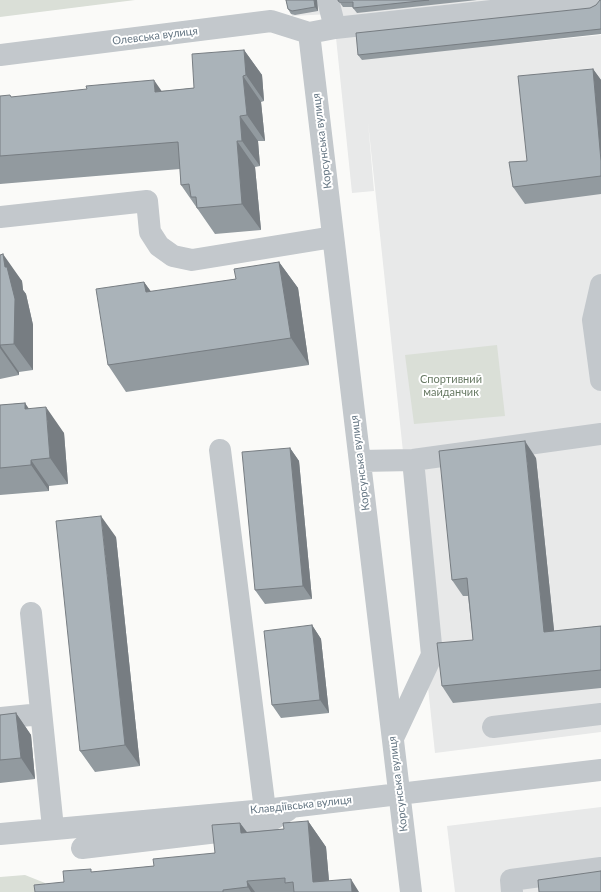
<!DOCTYPE html>
<html>
<head>
<meta charset="utf-8">
<style>
  body { margin:0 }
  canvas { display:block; background:#fafaf8 }
</style>
</head>
<body>
<canvas width="601" height="892"></canvas>
<script>
const c = document.querySelector('canvas').getContext('2d');
c.lineJoin = 'round';
function paint(path, color) { c.fillStyle = color; c.fill(path, 'evenodd'); }
const toPath = rows => new Path2D(rows.map(r => 'M' + r).join(''));
function trace(path, color, width, dash) { c.strokeStyle = color; c.lineWidth = width; c.lineCap = dash ? 'butt' : 'round'; c.setLineDash(dash || []); c.stroke(path); }
function write(font, color, halo, rows, align = 'center') {
  c.font = font + ' Lato,sans-serif'; c.lineWidth = 4; c.setLineDash([]); c.textBaseline = 'middle'; c.strokeStyle = halo; c.fillStyle = color; for (const [text, x, y, turn = 0] of rows) {
    c.save(); c.translate(x, y); c.rotate((+turn || 0) * Math.PI / 180); c.textAlign = isNaN(turn) ? turn : align; if (halo) c.strokeText(text, 0, 0); c.fillText(text, 0, 0); c.restore();
  }
}
const built = toPath([
  [289,0,601,0,501,45,601,35,601,732,435,753,368,122,374,191,352,193,335,28,330,14,292,16],
  [601,807,601,892,455,892,447,826]
]);
const green = toPath([
  [0,0,135,0,0,17],
  [497,345,505,416,414,424,405,355],
  [25,875,45,883,46,892,0,892,0,877]
]);
const minor = toPath([
  [328,0,335,28],
  [309,33,411,892],
  [0,55,271,21,309,33,335,28,592,0],
  [0,217,147,201,150,232,159,246,173,256,192,260,333,237],
  [601,285,593,320,601,380],
  [220,450,265,810],
  [360,461,413,460,601,434],
  [31,613,53,828],
  [0,718,41,714],
  [493,727,601,714],
  [393,738,432,655,413,460],
  [0,834,265,810,601,770],
  [82,848,260,827,288,810],
  [512,892,511,880,601,868]
]);
const wall = toPath([
  [286,0,317,0,318,11,295,15,291,14,288,9],
  [338,0,477,0,357,13,353,8,353,7,343,7],
  [601,0,601,34,362,60,358,55,590,8,596,5],
  [244,50,262,75,264,101,261,102,265,141,258,141,260,166,255,167,261,230,215,234,181,185,180,169,0,184,0,96,12,97,161,91,194,88],
  [593,69,601,80,601,194,525,204,513,187,527,161],
  [0,255,22,281,23,290,26,294,33,325,33,370,19,372,19,375,0,379],
  [279,262,298,288,309,365,126,392,108,365,144,282,151,292,236,279],
  [25,403,28,409,64,433,68,484,49,486,49,491,0,495,0,405],
  [290,448,299,461,312,599,265,604,255,590],
  [536,458,554,631,601,626,601,688,453,703,442,686,473,640,468,596,463,596,452,580],
  [116,537,140,766,95,772,80,751],
  [312,625,321,639,329,713,281,718,272,705],
  [16,713,31,735,35,779,0,783,0,715],
  [308,821,326,847,329,881,359,892,35,892,93,872,154,866,215,853,240,823,247,832,284,829]
]);
const shadedWall = toPath([
  [314,0,317,0,318,11,315,7],
  [244,50,262,75,264,101,246,75],
  [593,69,601,80,601,161],
  [243,76,261,102,265,141,247,115],
  [154,80,172,106,155,92],
  [240,116,258,141,260,166,242,141],
  [237,141,255,167,261,230,242,204],
  [3,254,22,281,23,290,26,294,33,325,33,370,14,344],
  [279,262,298,288,309,365,291,338],
  [144,282,163,308,146,292],
  [0,345,19,372,19,375,0,348],
  [25,403,43,429,25,409],
  [46,407,64,433,68,484,50,458],
  [525,441,536,458,556,649,544,632],
  [290,448,299,461,312,599,303,586],
  [31,460,49,486,49,491,31,465],
  [101,516,116,537,140,766,125,745],
  [312,625,321,639,329,713,320,700],
  [16,713,31,735,35,779,21,758],
  [308,821,326,847,330,892,313,882],
  [240,823,259,849,241,833],
  [351,879,359,892,352,892],
  [247,881,255,892,251,892,248,887]
]);
const building = toPath([
  [286,0,314,0,315,7,292,11,288,9,286,0],
  [338,0,429,0,353,8,353,2,339,2,338,0],
  [600,0,601,0,601,29,358,55,356,33,590,8,596,5,600,0],
  [244,50,246,75,243,76,247,115,240,116,242,141,237,141,242,204,197,208,196,197,191,197,189,184,181,185,178,142,0,156,0,96,10,95,11,97,87,89,86,86,154,80,155,92,194,88,192,54,244,50],
  [593,69,601,161,601,176,513,187,509,162,527,161,518,76,593,69],
  [3,254,5,267,7,267,15,299,14,344,0,345,0,348,0,255,3,254],
  [279,262,291,338,108,365,96,289,144,282,146,292,236,279,234,269,279,262],
  [25,403,25,409,46,407,50,458,31,460,31,465,0,468,0,405,25,403],
  [525,441,544,632,601,626,601,670,442,686,437,643,473,640,467,578,452,580,439,451,525,441],
  [290,448,303,586,255,590,242,452,290,448],
  [101,516,125,745,80,751,56,521,101,516],
  [312,625,320,700,272,705,264,631,312,625],
  [16,713,21,758,0,760,0,715,16,713],
  [308,821,313,882,351,879,352,892,294,892,293,882,285,883,285,878,247,881,248,887,223,890,223,892,35,892,34,885,64,882,63,871,91,869,91,872,154,866,153,859,215,853,212,825,240,823,241,833,284,829,283,823,308,821],
  [601,871,601,892,539,892,538,880,601,871]
]);
const streetNames = [
  ["Олевська вулиця",155,36,-7],
  ["Корсунська вулиця",322,141,-97],
  ["Корсунська вулиця",360,463,-97],
  ["Корсунська вулиця",398,784,-97],
  ["Клавдіївська вулиця",301,805,-6]
];
const parkNames = [
  ["Спортивний",451,379],
  ["майданчик",451,392]
];
paint(built, '#e8e9e9');
paint(green, '#dadfd7');
trace(minor, '#c3c8cc', 22);
paint(wall, '#929a9f');
paint(shadedWall, '#777d82');
paint(building, '#aab3b9');
trace(building, '#777d82', 1);
write('11px', '#657683', '#fff', streetNames);
write('11px', '#687a64', '#fff', parkNames);
</script>
</body>
</html>
